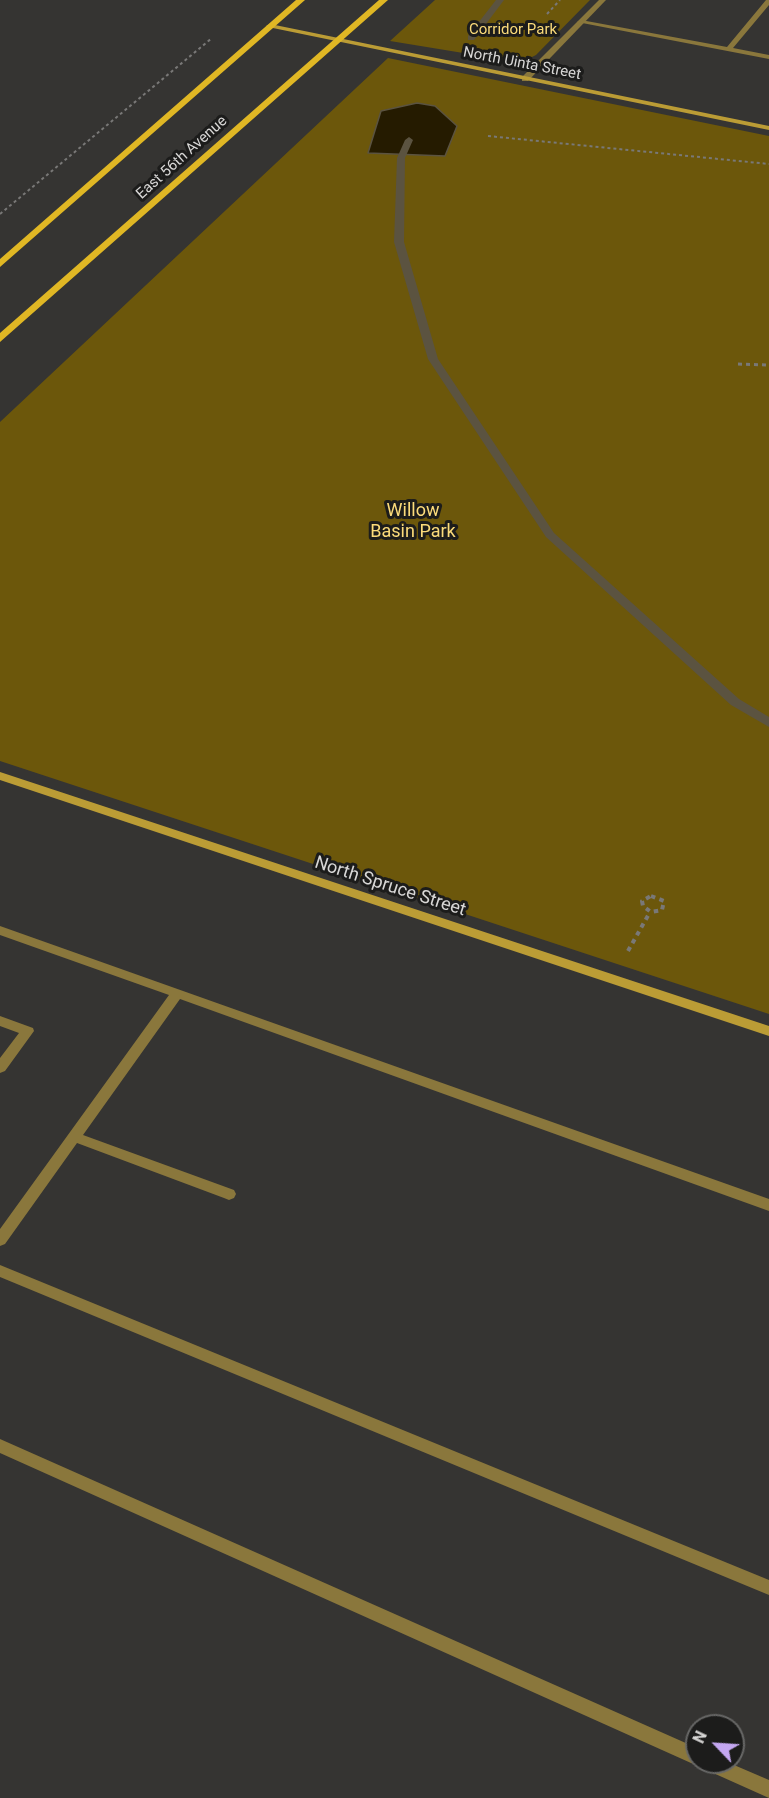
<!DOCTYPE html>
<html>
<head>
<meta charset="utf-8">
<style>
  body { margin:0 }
  #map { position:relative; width:769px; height:1798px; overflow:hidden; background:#353432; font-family:Roboto,sans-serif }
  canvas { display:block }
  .north { position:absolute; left:685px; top:1714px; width:60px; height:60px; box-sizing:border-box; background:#1c1c1b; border:2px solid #676766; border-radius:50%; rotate:295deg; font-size:16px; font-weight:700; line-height:24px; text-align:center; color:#d8d7d6 }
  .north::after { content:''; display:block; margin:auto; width:21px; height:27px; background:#c4a7f1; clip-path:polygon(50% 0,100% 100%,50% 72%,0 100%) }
</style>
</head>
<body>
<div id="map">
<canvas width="769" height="1798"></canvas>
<div class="north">N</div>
</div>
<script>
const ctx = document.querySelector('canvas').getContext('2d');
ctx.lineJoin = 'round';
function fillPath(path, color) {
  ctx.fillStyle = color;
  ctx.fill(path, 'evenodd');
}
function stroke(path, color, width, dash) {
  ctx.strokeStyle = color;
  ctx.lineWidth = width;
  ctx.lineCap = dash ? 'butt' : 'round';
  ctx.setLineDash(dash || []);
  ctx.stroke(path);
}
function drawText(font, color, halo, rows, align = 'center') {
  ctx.font = font + ' Roboto,sans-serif';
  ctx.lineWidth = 6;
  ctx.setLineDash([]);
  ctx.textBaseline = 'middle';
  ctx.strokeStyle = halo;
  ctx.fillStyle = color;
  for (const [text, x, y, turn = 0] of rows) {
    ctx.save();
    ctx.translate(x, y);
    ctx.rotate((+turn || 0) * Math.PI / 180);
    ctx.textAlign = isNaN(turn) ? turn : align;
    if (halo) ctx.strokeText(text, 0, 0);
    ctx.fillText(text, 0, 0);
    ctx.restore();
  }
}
const green = new Path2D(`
  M435 0H590L536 55 526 60 512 61 390 41Z
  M388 58 769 136V1014L0 761V422Z`);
const water = new Path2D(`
  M417 103 435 106 457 126 445 156 368 153 381 111Z`);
const stream = new Path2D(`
  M496 0H504L474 40H468V36Z
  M409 137 413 140 405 158 404 242 438 359 554 533 739 699 769 717V727L731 705 546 537 428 359 394 242 397 158 405 140Z`);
const pathFar2 = new Path2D(`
  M547 14 560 0
  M488 136 769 164
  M0 214 212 38`);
const pathFar1 = new Path2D(`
  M738 364 769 365`);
const path = new Path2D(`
  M651 896 664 901 662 910 651 912 643 906 642 901Z
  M628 951 650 912`);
const lane = new Path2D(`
  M766 0H769V5L733 48 769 55V59L577 22 581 20 727 47Z
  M0 926 769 1199V1211L180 999 83 1135 234 1190 236 1194 234 1198 229 1200 224 1198 77 1143 5 1244 0 1246V1229L169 995 0 935Z
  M0 1016 33 1028 34 1031 5 1071 0 1073V1058L19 1033 0 1026Z
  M0 1265 769 1580V1595L0 1277Z
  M0 1439 697 1748V1762H727L769 1780V1798L702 1768 700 1764 697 1765 691 1763 0 1453Z`);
const street = new Path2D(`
  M599 0H606L528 81H522V77Z`);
const secondary = new Path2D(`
  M270 24 769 126V130L268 27 266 26Z
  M0 772 769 1026V1036L0 780Z`);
const primary = new Path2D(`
  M296 0H305L0 267V259Z
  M379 0H388L0 342V333Z`);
const farParknames = [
  ["Corridor Park",513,30]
];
const farStreetnames = [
  ["North Uinta Street",522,64,11],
  ["East 56th Avenue",182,158,-42]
];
const parkNames = [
  ["Willow",413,511],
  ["Basin Park",413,532]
];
const streetNames = [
  ["North Spruce Street",390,887,18]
];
fillPath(green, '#6c570b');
fillPath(water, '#251b00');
stroke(water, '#5b5340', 1.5);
fillPath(stream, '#5b5340');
stroke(pathFar2, '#797877', 2, [3, 3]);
stroke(pathFar1, '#797877', 3, [4, 4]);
stroke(path, '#797877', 4, [4.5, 4.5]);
fillPath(lane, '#8a773c');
fillPath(street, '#8a773c');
fillPath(secondary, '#bb9c35');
fillPath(primary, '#e0b724');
drawText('15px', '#fbdb7a', '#1c1c1b', farParknames);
drawText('15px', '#d8d7d6', '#1c1c1b', farStreetnames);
drawText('18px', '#fbdb7a', '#1c1c1b', parkNames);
drawText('18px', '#d8d7d6', '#1c1c1b', streetNames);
</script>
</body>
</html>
